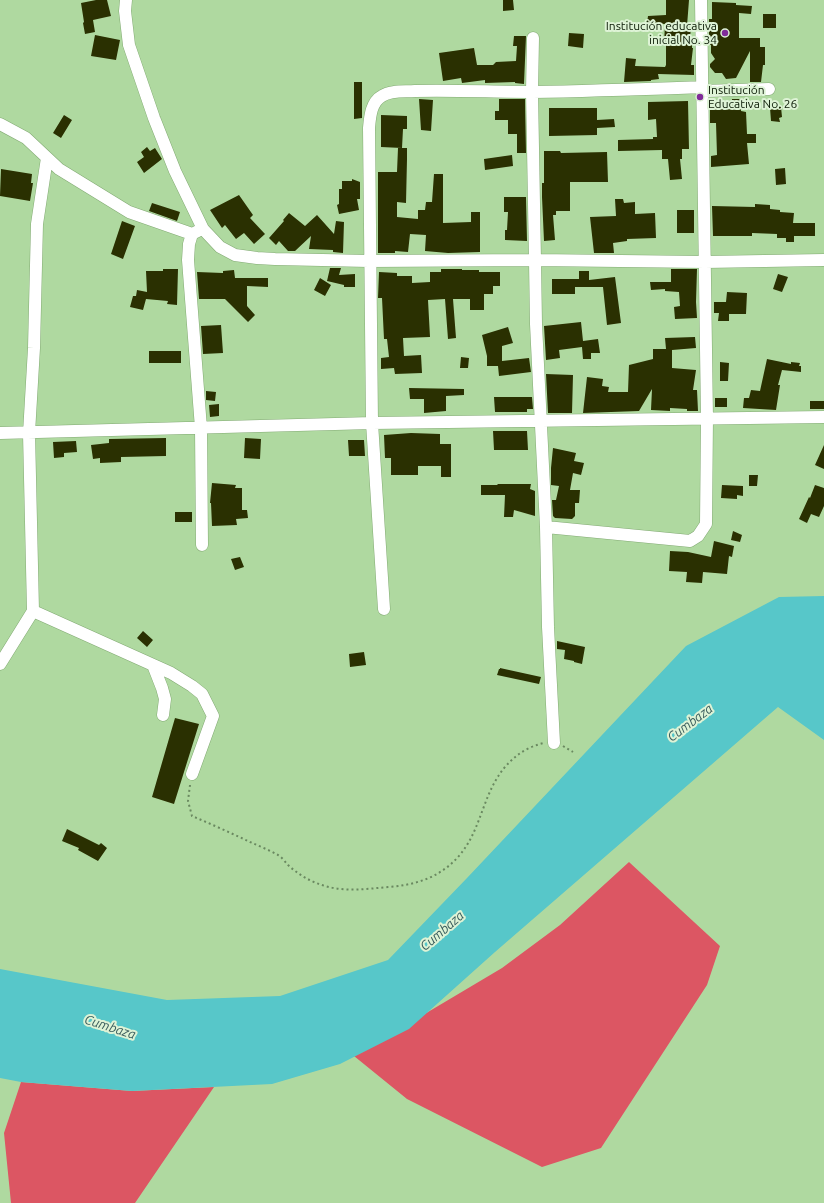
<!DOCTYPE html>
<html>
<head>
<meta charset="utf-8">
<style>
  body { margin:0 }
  canvas { display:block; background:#afd9a0 }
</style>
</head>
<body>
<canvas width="824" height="1203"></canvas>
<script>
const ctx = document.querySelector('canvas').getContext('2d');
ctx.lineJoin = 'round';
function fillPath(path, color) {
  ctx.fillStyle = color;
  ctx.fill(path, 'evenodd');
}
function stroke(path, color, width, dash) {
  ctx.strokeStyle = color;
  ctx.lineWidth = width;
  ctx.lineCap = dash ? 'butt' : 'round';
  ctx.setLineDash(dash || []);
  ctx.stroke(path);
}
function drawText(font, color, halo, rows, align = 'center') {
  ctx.font = font + ' Ubuntu,sans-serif';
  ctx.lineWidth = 4;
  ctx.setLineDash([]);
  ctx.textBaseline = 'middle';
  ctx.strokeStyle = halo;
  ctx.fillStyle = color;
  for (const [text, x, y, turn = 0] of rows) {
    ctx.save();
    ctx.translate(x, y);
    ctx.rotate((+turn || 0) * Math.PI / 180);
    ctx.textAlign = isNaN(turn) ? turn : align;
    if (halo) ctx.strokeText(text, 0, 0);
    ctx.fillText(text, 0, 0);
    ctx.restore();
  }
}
const forest = new Path2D(`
  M629 862 720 946 707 985 601 1148 542 1167 407 1099 354 1056 502 968 560 925Z
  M21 1082 132 1091 214 1087 135 1203H11L4 1133Z`);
const water = new Path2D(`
  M824 596V740L778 707 495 952 409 1029 340 1064 272 1084 132 1091 21 1082 0 1078V969L167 1000 280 996 388 960 467 878 686 646 779 597Z`);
const building = new Path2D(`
  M96 0H107L111 16 93 20 95 32 85 34 83 23 84 22 81 3Z
  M503 0H513L514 10 503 11Z
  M666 0H689L687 26 691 27 690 38H692V48H693L691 65H694V75L658 74 659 79 651 80V81L624 82 626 58 636 59 635 66 665 67 666 65V44H664L665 24 647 23 648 16 666 15Z
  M712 2 736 3V5L752 6 751 14 739 13V38H760V47H765V65H763L761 82H750V51L736 78 726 79 722 73H715L710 67V64L715 59 711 53V45H709V19H712Z
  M763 14H776V28H763Z
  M569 33 584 34 583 48 568 46Z
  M95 35 120 40 116 60 91 56Z
  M514 36H526L524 84 515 83V82L485 83V80L462 83 461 78 443 81 439 53 474 48 477 65H493L496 62 516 61 517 46H513Z
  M354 82H362V118L354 119Z
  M419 99 433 100 431 131 421 130Z
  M499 99H525L526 153H517V134H508V120H495V111H499Z
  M732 99H741V111L746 112 747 134H756V143H747L749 164 711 167V156L717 155 716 123H710V103H732Z
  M688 101 689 149H682V159H680L682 179 670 180 668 159H662V150L618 151V140L653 139V137H657L656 119 648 120V102Z
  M781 107 782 117 779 118 780 122 771 121 770 108Z
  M549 108H597V120L614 119 615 127 597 128V135L549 136Z
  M64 115 72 120 61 138 53 133Z
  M381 115 407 116V129H403L402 148 381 147Z
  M147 147 150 151 155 148 162 159 144 173 137 162 144 157 141 152Z
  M398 148H407V159L406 203 397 202V217L418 219V210H425L426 202H432L434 174H443V223L471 222V212H480V252L448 253 425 251 426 235 410 234 408 252 395 251V253H378V172H397Z
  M544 151H560L561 153 607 152 608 182H570V211H556V215H553L555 240 544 241 542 197V183H544Z
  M512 155 513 166 485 170 484 159Z
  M785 168 786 184 776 185 775 169Z
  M1 169 32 174 31 183H33L30 201 0 196Z
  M352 179 360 182V199H357L359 210 339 214 337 205 339 204V189H342V181H352Z
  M239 195 253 215 250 218 265 234 254 244 244 233 236 239 225 225 222 228 210 210Z
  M504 197H526L527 241 505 240V230H507L508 212H504Z
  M615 199H623L624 203 635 202V214L655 213 656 238 627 239V241L613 243 614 253H594L590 217 616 216Z
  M152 203 180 212 177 221 149 211Z
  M755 204 770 205V209L780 210V212L794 213 793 223H815V236H794V242H786V238H777V234L752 233V236H713L712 206 755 207Z
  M677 210H694V233H677Z
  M289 213 305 226 317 215 334 234 336 221 344 222 343 253 333 252V250L309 249 311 236 295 251H288L279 241 276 245 269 238 284 221 283 220Z
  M122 221 135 226 123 259 111 254Z
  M330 268H341L339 275 355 274V287H344V285L327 281Z
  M163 269H178L177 305 167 304 168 301 146 299 143 310 130 307 133 296H136L137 290 147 292 146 271H163Z
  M441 269H462V270H479V272H500V286H493V294H484V310H470V299H453L456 338 448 339 445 299 428 300 430 337 403 338 404 356 421 355 422 373 395 374 394 368 381 369V358L389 357 387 339H384L382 298H378L379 272 397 273V276H412V283L430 282V272H441Z
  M671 269H697L696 302 697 318 675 319 674 307 680 306 679 292 665 291V289L651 290 650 282H671Z
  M234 270 235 278H268V287L247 286V306L255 315 248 322 225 299H199L197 272 223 273V271Z
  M579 271H589V280L615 277 621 323 607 325 603 287H575V294H552V279H579Z
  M778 274 788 277 782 292 773 289Z
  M320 278 331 285 325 296 314 290Z
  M727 292 747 293 746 314H729V321H718L719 313H714V302H726Z
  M581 322 583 341 598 339 600 353H591V359H583L582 347 559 350 560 358 546 360 544 326Z
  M221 325 223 353 203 354 201 326Z
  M508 327 513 343 502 346V361L529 358 531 372 499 376 498 366H487V356L482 335Z
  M695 337 696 348 672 350V368L696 370 693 390H697L698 411H687V409L670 408V411L651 410 652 389 639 411 583 413 587 377 603 379 602 386 609 387 608 392H628L629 365 653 359V349H666L665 338Z
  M149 351H181V363H149Z
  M461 357 469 358 468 368H460Z
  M767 359 791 364V362L800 363 799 366H801V372L782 370 778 385H780L776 410 743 408 744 398H749L751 390 760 391Z
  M720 362 729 363 728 381H720Z
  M546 374 573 375 572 413H548Z
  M409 388 464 389V395L446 396V411L424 413V399H410Z
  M206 391 216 392 215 401 206 400Z
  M494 397H532L533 409H527V412H495Z
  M715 398H727V407H715Z
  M810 401H824V409H810Z
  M219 404V416L210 417 209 405Z
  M493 431H527L528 450H494Z
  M411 433 440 434V444H451V477H441V466H418V475H391V458H385L384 435Z
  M166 438V456L121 457V462L100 463V458L93 459 91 445 109 443V439Z
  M245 438 261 439 260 459 244 458Z
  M348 440H364L365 456H349Z
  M76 441 77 452 64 453V457L54 458 53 442Z
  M824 445V469L815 465Z
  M553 448 576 453 574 461 584 463 581 475 573 473 570 490H580L579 503H575V516L572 519 555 518 553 516 552 500H556L559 486 551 485V468Z
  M749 475H758L757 486H749Z
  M212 483 236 485 235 488H242V510H247L248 518 236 519 237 525 212 526 211 503H210Z
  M497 484H531L530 489 535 491V516L514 510 513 517H504L505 495H481V485H498Z
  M722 485 743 486V496L737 495V499L721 498Z
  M815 485 824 488V506L819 517 811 514 807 523 799 519 809 497 810 498Z
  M175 512H192V522H175Z
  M733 531 742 535 740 542 731 540Z
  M714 541 734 546 732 557 729 556 727 574 703 572 702 583 686 582 687 572 669 571 670 551 688 552 711 557Z
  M240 557 244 567 235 570 231 559Z
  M143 631 153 640 147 647 137 638Z
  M557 641 585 647 582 664 574 662V661L564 659 565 650 557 649Z
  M364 652 366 665 350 667 349 654Z
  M500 668 541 677 539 684 497 675 499 669H500Z
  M175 718 199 724 174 804 152 797Z
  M67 829 99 845 101 843 107 848 98 861 78 850 79 848 62 841Z`);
const path = new Path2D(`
  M563 746 573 752
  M190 785 188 801 192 816C211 824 231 833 250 842 259 846 269 850 278 855 282 857 285 862 288 865 299 875 311 882 325 886 346 892 366 889 388 887 415 885 439 878 458 857 486 826 481 782 519 754 526 749 535 745 544 743`);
const minor = new Path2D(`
  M126 0 125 11 129 45 154 118 175 171 203 229 220 247 235 255 257 258 275 259 369 261 535 260 536 324 546 527 548 627 554 743
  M533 38 532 92 535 260 705 262 824 260
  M703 91 769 89
  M0 124 26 138 59 169 129 212 192 234 198 231
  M192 234 189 244 188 260 201 428 202 545
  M0 433 372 423 824 417
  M546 527 690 541 698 536 706 524 707 418 701 0
  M384 609 372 423 369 128C370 117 371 102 382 96 391 90 405 92 415 91 454 90 494 92 533 92 590 91 646 89 703 87
  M33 611 171 673 192 686 202 694 213 716 192 774
  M0 664 33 611 29 433 34 348 37 224 47 158
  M153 665 162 688 165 699 163 715`);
const markers = [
  [725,33,4,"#812c9a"],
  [700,97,4,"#812c9a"]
];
const poiNames = [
  ["Institución educativa",717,26],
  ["inicial No. 34",717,40],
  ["Institución",708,90,"left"],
  ["Educativa No. 26",708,104,"left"]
];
const waterNames = [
  ["Cumbaza",690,723,-37],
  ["Cumbaza",442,931,-41],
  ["Cumbaza",110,1027,18]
];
fillPath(forest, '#dc5663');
fillPath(water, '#57c7c9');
fillPath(building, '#2a3001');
stroke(minor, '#82aa73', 13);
stroke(path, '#6a8960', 2, [2, 3]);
stroke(minor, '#fff', 12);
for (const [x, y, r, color] of markers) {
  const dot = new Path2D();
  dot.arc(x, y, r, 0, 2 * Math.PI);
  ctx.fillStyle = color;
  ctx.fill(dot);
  stroke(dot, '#def3d6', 1.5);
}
drawText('12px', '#0b1b06', '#def3d6', poiNames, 'right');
drawText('italic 13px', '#395b5c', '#def3d6', waterNames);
</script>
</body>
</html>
